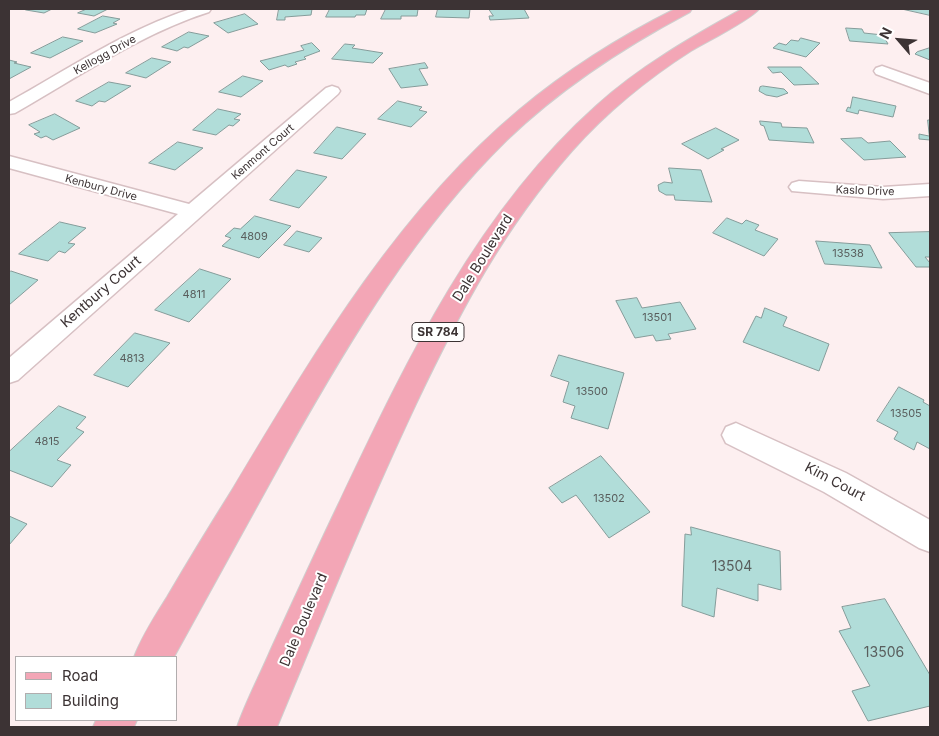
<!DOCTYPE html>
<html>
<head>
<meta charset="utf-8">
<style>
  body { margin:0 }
  #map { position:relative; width:939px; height:736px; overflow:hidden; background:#fdeff0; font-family:Inter,sans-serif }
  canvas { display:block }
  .frame { position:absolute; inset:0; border:10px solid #3c3334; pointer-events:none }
  .legend { position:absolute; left:15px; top:656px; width:162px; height:65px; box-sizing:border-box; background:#fff; border:1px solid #b1adae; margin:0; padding:6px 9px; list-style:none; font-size:15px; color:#3c3334 }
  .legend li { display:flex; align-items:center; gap:10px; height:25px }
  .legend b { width:25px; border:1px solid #b1adae }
  .north { position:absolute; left:874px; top:15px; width:50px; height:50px; -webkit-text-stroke:4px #fff; paint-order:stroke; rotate:297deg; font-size:14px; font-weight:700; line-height:20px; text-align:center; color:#3c3334 }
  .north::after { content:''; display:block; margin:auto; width:18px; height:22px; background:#3c3334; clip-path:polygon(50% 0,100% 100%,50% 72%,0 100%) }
</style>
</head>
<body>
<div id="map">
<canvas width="939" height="736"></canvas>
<div class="frame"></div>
<ul class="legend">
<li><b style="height:6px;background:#f3a6b6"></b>Road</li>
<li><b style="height:14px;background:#b1ddd9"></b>Building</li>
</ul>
<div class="north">N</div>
</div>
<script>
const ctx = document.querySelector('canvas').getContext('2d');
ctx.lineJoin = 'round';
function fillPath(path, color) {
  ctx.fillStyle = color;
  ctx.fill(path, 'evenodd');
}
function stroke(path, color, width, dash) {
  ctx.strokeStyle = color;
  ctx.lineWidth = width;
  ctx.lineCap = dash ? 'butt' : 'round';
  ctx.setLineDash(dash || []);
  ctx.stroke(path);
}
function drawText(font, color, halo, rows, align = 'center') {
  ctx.font = font + ' Inter,sans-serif';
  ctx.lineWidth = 4;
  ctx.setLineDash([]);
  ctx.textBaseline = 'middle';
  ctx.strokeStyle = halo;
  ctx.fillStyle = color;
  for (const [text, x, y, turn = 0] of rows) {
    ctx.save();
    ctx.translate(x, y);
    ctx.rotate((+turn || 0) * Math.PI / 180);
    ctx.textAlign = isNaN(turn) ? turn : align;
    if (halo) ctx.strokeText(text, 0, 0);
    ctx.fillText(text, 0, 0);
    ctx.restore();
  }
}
const building = new Path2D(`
  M28 9H52L44 13 26 10Z
  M87 9H108L94 16 78 13Z
  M279 9H312L311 15 285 17V20H277Z
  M330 9H367L365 15H356L355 17H326Z
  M386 9H418L417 16H401V19H381Z
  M438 9H470L469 18 436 17Z
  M489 9H524L529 18 490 20 489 16H493Z
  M902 9H930V15Z
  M245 14 258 24 228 33 214 23Z
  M103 16 120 19 113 23 117 24 95 33 78 29Z
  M846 28 862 29 864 33 883 35 888 44 850 41Z
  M189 32 209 36 188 48 184 47 177 51 162 47Z
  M63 37 83 41 50 58 31 53Z
  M801 38 820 43 806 57 773 48 779 43 786 45 791 40 798 41Z
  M312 43 320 51 304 57 306 59 295 62 297 64 288 67 285 65 269 70 260 61 304 50 301 46Z
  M345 44 355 45 352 48 383 53 373 63 332 59Z
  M930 48V60L915 54 917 52Z
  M152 58 171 62 146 78 126 73Z
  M9 60 17 62 14 63 31 67 9 79Z
  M425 63 428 68 419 69 428 85 401 88 389 69Z
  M768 67H801L819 84 794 85 781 72 773 73Z
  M243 76 263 81 241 97 219 92Z
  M109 82 131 86 105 102 99 101 92 106 76 101Z
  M763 86 784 89 788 93 777 97 766 95 759 91 760 87Z
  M853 97 896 106 893 117 859 110 858 114 846 111 848 107 850 108Z
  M398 101 422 107 419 110 427 112 411 127 378 119Z
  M218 109 241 114 234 119 240 120 233 126 229 125 216 135 193 130Z
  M55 114 80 128 53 140 46 136 41 138 34 134 40 132 29 125Z
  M928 120H930V140L919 139V134L929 136Z
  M760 121 781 123 782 127 807 128 814 143 769 140 764 126 761 125Z
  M337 127 366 134 342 159 314 153Z
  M716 128 739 140 721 149 724 150 708 159 682 144Z
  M862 138 868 143 890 141 906 157 864 160 841 139Z
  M178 142 203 148 175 170 149 163Z
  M669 168 701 170 712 202 675 200 674 195H666L659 191 658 185 664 182 672 183Z
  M297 170 327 177 299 208 270 200Z
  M255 216 291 226 259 258 222 246 231 238 225 236 234 228 240 229Z
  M727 218 742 224 746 220 759 225 755 230 778 239 764 256 713 233Z
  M60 222 86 228 68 243 75 244 65 253 59 251 48 261 19 254Z
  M297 231 322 238 309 252 284 245Z
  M930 232V257H925L930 263V267H916L889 233Z
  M816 241 870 245 882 268 825 264Z
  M200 269 231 279 189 322 155 310Z
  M11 271 38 280 9 305V273Z
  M637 298 642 308 680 302 696 329 668 334 671 339 656 341 653 335 635 338 616 301Z
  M765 308 787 317 783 326 829 344 819 371 743 342 756 316 761 318Z
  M135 333 170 343 128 387 94 375Z
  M559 355 624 373 608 429 571 418 575 406 563 402 569 382 551 376Z
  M899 387 924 400 923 402 930 406V449L917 442 914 450 894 439 898 432 877 421Z
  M59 406 86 417 76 428 84 432 57 460 71 465 52 487 9 470V452Z
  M601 456 650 512 609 538 576 495 562 503 549 488Z
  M9 516 27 524 9 545Z
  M691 527 780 551 781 590 758 584V601L717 588 714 617 682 606 685 534 691 535Z
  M885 599 930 675V706L868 721 852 691 870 686 839 631 851 628 842 607Z`);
const street = new Path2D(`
  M191 9H211L209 12C140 34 78 77 15 113L9 114V102C65 71 129 28 191 9Z
  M882 66 930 83V94L876 74 874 71 876 68Z
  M332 86 338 88 340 91 338 94 18 380 9 383V358L178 214 9 168V156L189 204 326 88Z
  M799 181 883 187 930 184V196L883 199 792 191 789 187 792 183Z
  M736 423 846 473 930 520V552L919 548 824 492 726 443 722 435 726 427Z`);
const primary = new Path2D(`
  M675 9H692L690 12C624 47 561 88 507 140 416 229 350 340 288 450 250 519 212 588 174 657H134C142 636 155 616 167 597 188 561 210 525 232 490 313 355 397 212 519 110 567 70 619 37 675 9Z
  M742 9H759C750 20 706 42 691 51 647 79 607 112 572 151 503 229 461 310 416 404 366 510 322 619 277 727H237C246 701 260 675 271 649 293 601 315 553 338 505 406 362 476 213 596 106 639 67 691 37 742 9Z
  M96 720H137L134 727H93Z`);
const farStreetnames = [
  ["Kellogg Drive",105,55,-29],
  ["Kenmont Court",263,152,-41],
  ["Kenbury Drive",101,188,15],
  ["Kaslo Drive",865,191,2]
];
const numberNames = [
  ["4809",254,237],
  ["13538",848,254],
  ["4811",194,295],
  ["13501",657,318],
  ["4813",132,359],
  ["13500",592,392],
  ["13505",906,414],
  ["4815",47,442],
  ["13502",609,499]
];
const shields = [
  [438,332,52]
];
const shieldNames = [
  ["SR 784",438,332]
];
const streetNames = [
  ["Dale Boulevard",483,258,-58],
  ["Kentbury Court",101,292,-41],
  ["Kim Court",835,482,28],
  ["Dale Boulevard",304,620,-67]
];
const nearNumbernames = [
  ["13504",732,567],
  ["13506",884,653]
];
fillPath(building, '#b1ddd9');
stroke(building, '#859c9a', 1);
stroke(street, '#d7c0c3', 3);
stroke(primary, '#d0cece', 2);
fillPath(street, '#fff');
fillPath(primary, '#f3a6b6');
drawText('11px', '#3c3334', '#fff', farStreetnames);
drawText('11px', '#595e5d', null, numberNames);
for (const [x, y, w] of shields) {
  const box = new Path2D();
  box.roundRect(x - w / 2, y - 9.5, w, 19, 4);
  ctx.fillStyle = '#fff';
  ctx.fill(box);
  stroke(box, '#3c3334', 1);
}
drawText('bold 12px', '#3c3334', null, shieldNames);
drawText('14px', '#3c3334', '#fff', streetNames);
drawText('14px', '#595e5d', null, nearNumbernames);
</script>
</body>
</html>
